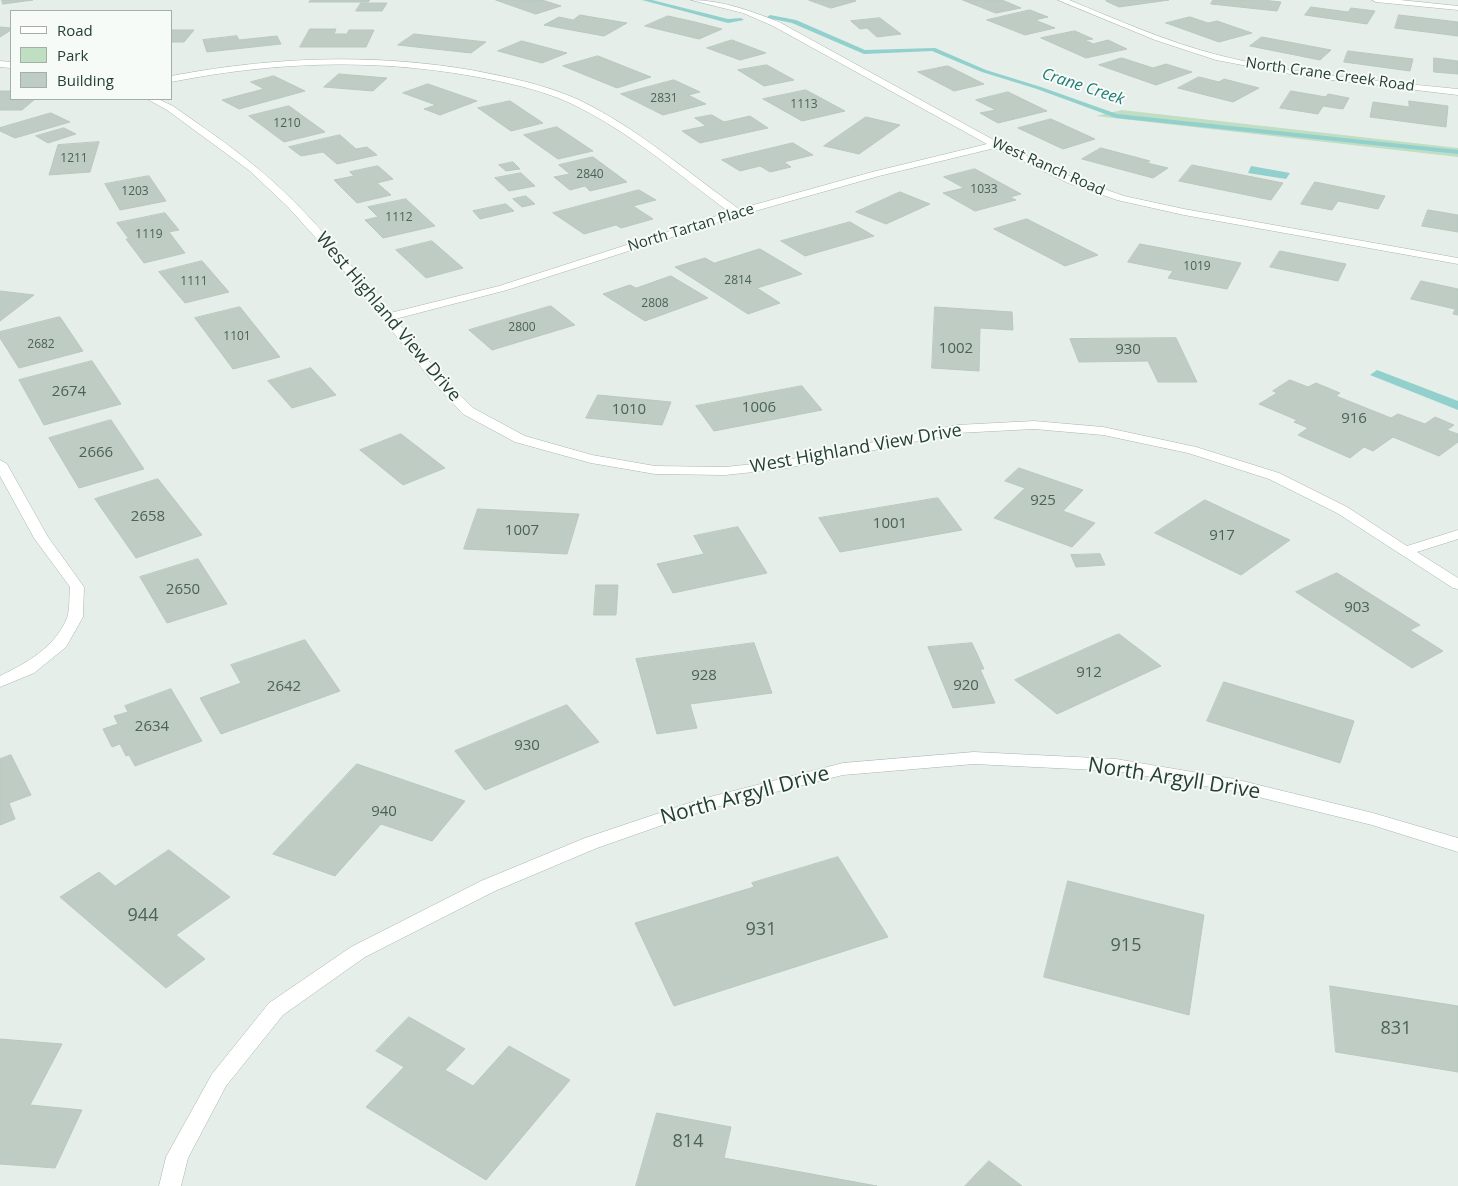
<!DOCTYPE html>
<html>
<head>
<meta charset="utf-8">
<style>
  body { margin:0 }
  #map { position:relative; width:1458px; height:1186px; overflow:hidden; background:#e6eee9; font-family:"Open Sans",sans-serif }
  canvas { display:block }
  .legend { position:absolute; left:10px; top:10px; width:162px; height:90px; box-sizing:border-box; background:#f7fbf8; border:1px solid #a3b0a9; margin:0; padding:6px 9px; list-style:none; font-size:15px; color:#254033 }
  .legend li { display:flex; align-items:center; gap:10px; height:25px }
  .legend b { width:25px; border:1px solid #a3b0a9 }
</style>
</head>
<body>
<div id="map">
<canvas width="1458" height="1186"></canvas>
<ul class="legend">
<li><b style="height:6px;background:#fff"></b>Road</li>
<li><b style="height:14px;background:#c0dec2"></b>Park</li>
<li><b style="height:14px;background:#beccc4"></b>Building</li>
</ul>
</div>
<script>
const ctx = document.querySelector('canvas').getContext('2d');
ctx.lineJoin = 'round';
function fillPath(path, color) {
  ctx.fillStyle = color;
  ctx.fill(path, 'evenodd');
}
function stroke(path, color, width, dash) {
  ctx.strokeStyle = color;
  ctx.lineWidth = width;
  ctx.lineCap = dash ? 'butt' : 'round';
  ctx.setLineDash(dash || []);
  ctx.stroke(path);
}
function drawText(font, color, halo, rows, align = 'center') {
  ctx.font = font + ' "Open Sans",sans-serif';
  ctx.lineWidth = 4;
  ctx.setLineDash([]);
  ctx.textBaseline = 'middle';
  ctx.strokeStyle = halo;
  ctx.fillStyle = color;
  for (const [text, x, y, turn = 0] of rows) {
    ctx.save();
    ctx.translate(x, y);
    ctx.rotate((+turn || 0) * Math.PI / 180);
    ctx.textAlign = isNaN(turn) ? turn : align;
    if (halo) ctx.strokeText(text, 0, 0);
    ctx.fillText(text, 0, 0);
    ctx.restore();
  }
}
const green = new Path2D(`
  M1122 110 1458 148V157L1096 116Z`);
const water = new Path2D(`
  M1251 166 1290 173 1286 179 1248 173Z
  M1377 370 1458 401V410L1370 375Z`);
const stream = new Path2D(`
  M642 0H652L728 19 741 18 744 20 728 23Z
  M770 15 796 20 865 50 935 48 986 70 1041 87 1117 114 1458 150V154L1116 118 1037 89 982 72 932 51 864 54 792 23 768 18 767 17Z`);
const building = new Path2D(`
  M2 0H33L3 4Z
  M311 0H370L368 2H309Z
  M496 0H542L561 6 536 14Z
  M809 0H852L856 1 831 8Z
  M963 0H1002L1021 8 996 13Z
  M1111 0H1169L1119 7 1106 1Z
  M1213 0H1262L1281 2 1277 11 1211 4Z
  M361 3H387L382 11H356Z
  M1311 7 1348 12 1351 8 1375 11 1367 24 1305 15Z
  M1030 10 1048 17 1035 20 1055 28 1025 35 987 20Z
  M580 15 627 23 604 36 544 25 559 17 573 20Z
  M1399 15 1458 22V36L1395 28Z
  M668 16 695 22 722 29 699 39 645 26Z
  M1190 17 1208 23 1217 21 1252 33 1219 42 1166 23Z
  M880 18 901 34 877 37 867 28 860 29 851 21Z
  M0 27 11 28V30L0 37Z
  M310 29H336L334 34H347L349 30H374L366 47H300Z
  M171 30H194L184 42H171Z
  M1075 31 1093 39 1085 40 1093 44 1108 40 1127 49 1086 58 1041 38Z
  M414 34 486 42 471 53 398 45Z
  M237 36 239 40 277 36 281 44 207 52 203 40Z
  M1262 37 1331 50 1320 60 1250 46Z
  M732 40 766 53 740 60 707 48Z
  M522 41 567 53 542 63 498 51Z
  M1348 51 1413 59 1410 71 1344 62Z
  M598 56 651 77 617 88 563 66Z
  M1122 58 1153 68 1166 64 1192 72 1156 85 1099 65Z
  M1434 58 1458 61V74L1434 72Z
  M767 65 794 80 764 86 738 70Z
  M948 66 984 84 954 91 918 72Z
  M339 74 387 78 373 91 324 87Z
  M274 76 305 91 239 109 222 100 264 89 251 82Z
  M1199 77 1219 82 1224 79 1259 88 1233 102 1178 88Z
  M674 80 700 92 688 95 706 104 663 115 621 94Z
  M428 84 477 101 440 115 424 109 436 105 403 93Z
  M806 90 845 111 802 121 763 99Z
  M0 91H11V99H35L22 110H0Z
  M1291 91 1326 97 1328 94 1349 98 1343 109 1323 106 1318 114 1280 108Z
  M1008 92 1047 111 998 123 980 113 996 110 976 100Z
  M510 101 543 123 511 131 478 108Z
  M1409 101 1448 106 1446 127 1370 117 1373 102 1409 107Z
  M289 106 325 132 284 142 249 116Z
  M51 113 70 122 15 138 0 131V128Z
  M712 115 724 122 750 116 768 128 700 143 682 131 706 126 695 118Z
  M866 117 900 125 859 154 824 146Z
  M1051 119 1095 139 1063 149 1018 128Z
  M557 127 593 151 558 159 524 135Z
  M64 128 76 134 48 143 36 136Z
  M340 135 356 149 367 147 377 155 337 164 323 152 301 156 289 147Z
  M99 142 90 172 49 175 58 145Z
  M793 143 813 155 784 162 791 167 770 172 760 166 740 171 722 160Z
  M1101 148 1150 161 1147 163 1168 168 1153 178 1082 159Z
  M593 157 627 182 590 191 585 186 570 190 554 177 570 174 559 165Z
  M513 162 520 169 506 171 499 165Z
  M1192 165 1283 183 1271 200 1179 181Z
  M378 166 393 179 377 183 391 195 357 203 334 180 354 176 350 172Z
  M975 169 1021 194 1010 197 1016 200 975 211 943 193 964 188 944 177Z
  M521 173 535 186 509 191 495 178Z
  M149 176 166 201 120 210 105 184Z
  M1315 182 1385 196 1378 209 1338 201 1332 210 1301 204Z
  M639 190 656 200 633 206 653 219 621 228 616 225 584 234 553 213Z
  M900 192 930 204 886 224 856 212Z
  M526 196 535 204 522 207 513 199Z
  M406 199 435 226 383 238 365 220 378 217 368 207Z
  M506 204 514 211 480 219 473 211Z
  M1428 210 1458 215V232L1422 226Z
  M165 213 179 230 169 232 185 253 144 263 126 239H129L117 223Z
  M1027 219 1098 255 1065 266 994 229Z
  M850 222 874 236 805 256 781 241Z
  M432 241 463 268 426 278 396 250Z
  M1140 244 1241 263 1227 289 1168 278 1173 271 1128 262Z
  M760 249 802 274 757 288 780 303 748 314 675 267 705 258 714 263Z
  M1280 251 1346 264 1338 281 1270 267Z
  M202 261 229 292 185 303 159 272Z
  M671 276 708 298 645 321 603 294 630 285 636 288Z
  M1421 281 1458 289V315L1453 314 1455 309 1411 299Z
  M0 291 34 295 0 321Z
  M551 306 575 325 492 350 469 330Z
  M240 307 280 357 233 369 195 318Z
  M935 307 1012 312 1013 330 980 328 979 371 932 368Z
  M60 317 83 351 19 368 0 338V332Z
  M1176 338 1197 382H1158L1148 361 1079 362 1070 339Z
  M92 361 121 404 44 425 19 380Z
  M311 368 336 395 292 408 268 381Z
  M1290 380 1308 387 1316 383 1340 393 1336 396 1391 418 1398 414 1425 424 1435 417 1454 425 1447 430 1458 434V442L1439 456 1393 437 1373 451 1364 447 1350 458 1298 435 1308 428 1294 422 1297 420 1259 404 1277 393 1273 391Z
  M802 386 822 410 714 431 696 406Z
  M598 395 671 402 662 425 586 418Z
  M111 420 144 469 79 488 49 438Z
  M401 434 445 468 403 485 360 450Z
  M1019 468 1083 490 1063 511 1095 523 1072 547 994 518 1025 488 1005 481Z
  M158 479 202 535 136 558 95 499Z
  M938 498 962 530 840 552 819 518Z
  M1205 500 1290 540 1241 575 1155 533Z
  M478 509 579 514 567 554 464 549Z
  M738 527 767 573 673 593 657 564 704 554 694 536Z
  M1100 554 1105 565 1076 567 1071 555Z
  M198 559 227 604 167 623 140 577Z
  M1337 573 1420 625 1410 630 1443 651 1412 668 1296 592Z
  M596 585H618L616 615H594Z
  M1119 634 1161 666 1057 714 1015 680Z
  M305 640 340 691 221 734 200 698 241 683 231 665Z
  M754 643 772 693 690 704 697 728 657 734 636 659Z
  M972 643 984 669H980L995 703 953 708 928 647Z
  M1224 682 1354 721 1340 763 1207 721Z
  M171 689 202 741 135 766 129 755 126 756 120 744 112 747 103 729 118 724 114 716 128 712 125 706Z
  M567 705 599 742 485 790 455 751Z
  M11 755 31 795 9 803 15 819 0 825V759Z
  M357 764 465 801 432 841 381 824 335 876 273 854Z
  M169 850 230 897 176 935 205 959 166 988 60 897 99 872 115 886Z
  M838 857 888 937 674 1006 635 923 754 887 752 883Z
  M1068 881 1204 915 1189 1015 1044 977Z
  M1330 986 1458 1006V1072L1336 1052Z
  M409 1017 465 1049 445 1070 473 1086 509 1046 570 1080 486 1180 366 1107 404 1067 376 1051Z
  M0 1039 62 1044 30 1105 82 1110 55 1168 0 1164Z
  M657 1113 731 1127 724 1158 877 1186H636Z
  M989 1161 1022 1186H965Z`);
const street = new Path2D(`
  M691 0C722 0 751 11 779 22L999 143 1076 179 1124 196 1184 209 1458 258V264L1184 215 1117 200 1068 183 995 148 879 176 741 215 507 290 395 319 441 376 473 408 525 436 592 455 655 466 725 467 782 461 957 425 1034 421 1103 427 1196 447 1279 473 1347 507 1407 546 1458 530V539L1417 552 1458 578V589L1453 588 1337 513 1269 479 1188 453 1103 435 1034 429 957 433 782 469 725 475 655 474 591 463 515 442 463 414 433 382 332 256 288 207 250 171 167 110 147 99H158L173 106C201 126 230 145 256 167 308 209 348 262 390 313L499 286 729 212C678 174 629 131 570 103 539 89 505 82 472 76 371 58 272 62 171 82V76C271 57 371 53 471 70 507 77 543 84 577 99 636 127 686 171 739 209L872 172 987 144 773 26 743 13Z
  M1058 0H1069C1118 20 1167 42 1218 55 1296 75 1378 81 1458 89V95L1306 77 1216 60 1155 40Z
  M1372 0H1400L1458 6V10L1376 2Z
  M0 61 11 62V68L0 67Z
  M0 460 7 464 48 537 84 587 83 617 66 647 34 673 0 687V676C27 663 55 647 67 618 70 610 69 597 70 587L34 538 0 476Z
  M974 752 1116 759 1234 779 1373 813 1458 838V852L1372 825 1234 791 1116 771 974 764 843 775 708 809 597 848 495 891 365 957 283 1015 226 1086 188 1158 181 1186H159L166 1157 212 1074 269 1003 351 947 481 881 585 838 698 800 843 763Z`);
const farNumbernames = [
  ["2831",664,99],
  ["1113",804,105],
  ["1210",287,124],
  ["1211",74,159],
  ["2840",590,175],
  ["1033",984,190],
  ["1203",135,192],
  ["1112",399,218],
  ["1119",149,235],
  ["1019",1197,267],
  ["2814",738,281],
  ["1111",194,282],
  ["2808",655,304],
  ["2800",522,328],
  ["1101",237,337],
  ["2682",41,345]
];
const farStreetnames = [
  ["North Crane Creek Road",1330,75,8],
  ["West Ranch Road",1048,167,24],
  ["North Tartan Place",691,228,-17]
];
const numberNames = [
  ["1002",956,349],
  ["930",1128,350],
  ["2674",69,392],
  ["1006",759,408],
  ["1010",629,410],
  ["916",1354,419],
  ["2666",96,453],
  ["925",1043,501],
  ["2658",148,517],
  ["1001",890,524],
  ["1007",522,531],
  ["917",1222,536],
  ["2650",183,590],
  ["903",1357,608],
  ["912",1089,673],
  ["928",704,676],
  ["920",966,686],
  ["2642",284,687],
  ["2634",152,727],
  ["930",527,746],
  ["940",384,812]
];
const farWaternames = [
  ["Crane Creek",1083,87,18]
];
const streetNames = [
  ["West Highland View Drive",388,317,50],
  ["West Highland View Drive",856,449,-10]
];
const nearNumbernames = [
  ["944",143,916],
  ["931",761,930],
  ["915",1126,946],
  ["831",1396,1029],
  ["814",688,1142]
];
const nearStreetnames = [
  ["North Argyll Drive",1174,779,9],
  ["North Argyll Drive",745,796,-15]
];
fillPath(green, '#c0dec2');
fillPath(water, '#91d0cd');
fillPath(stream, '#91d0cd');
fillPath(building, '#beccc4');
stroke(building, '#b9c8be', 1);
stroke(street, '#a8b6af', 1);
fillPath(street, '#fff');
drawText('12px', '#4b6357', null, farNumbernames);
drawText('15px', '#254033', '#f7fbf8', farStreetnames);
drawText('15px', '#4b6357', null, numberNames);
drawText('italic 16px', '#217b77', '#f7fbf8', farWaternames);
drawText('18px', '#254033', '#f7fbf8', streetNames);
drawText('18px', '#4b6357', null, nearNumbernames);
drawText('21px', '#254033', '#f7fbf8', nearStreetnames);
</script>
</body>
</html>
